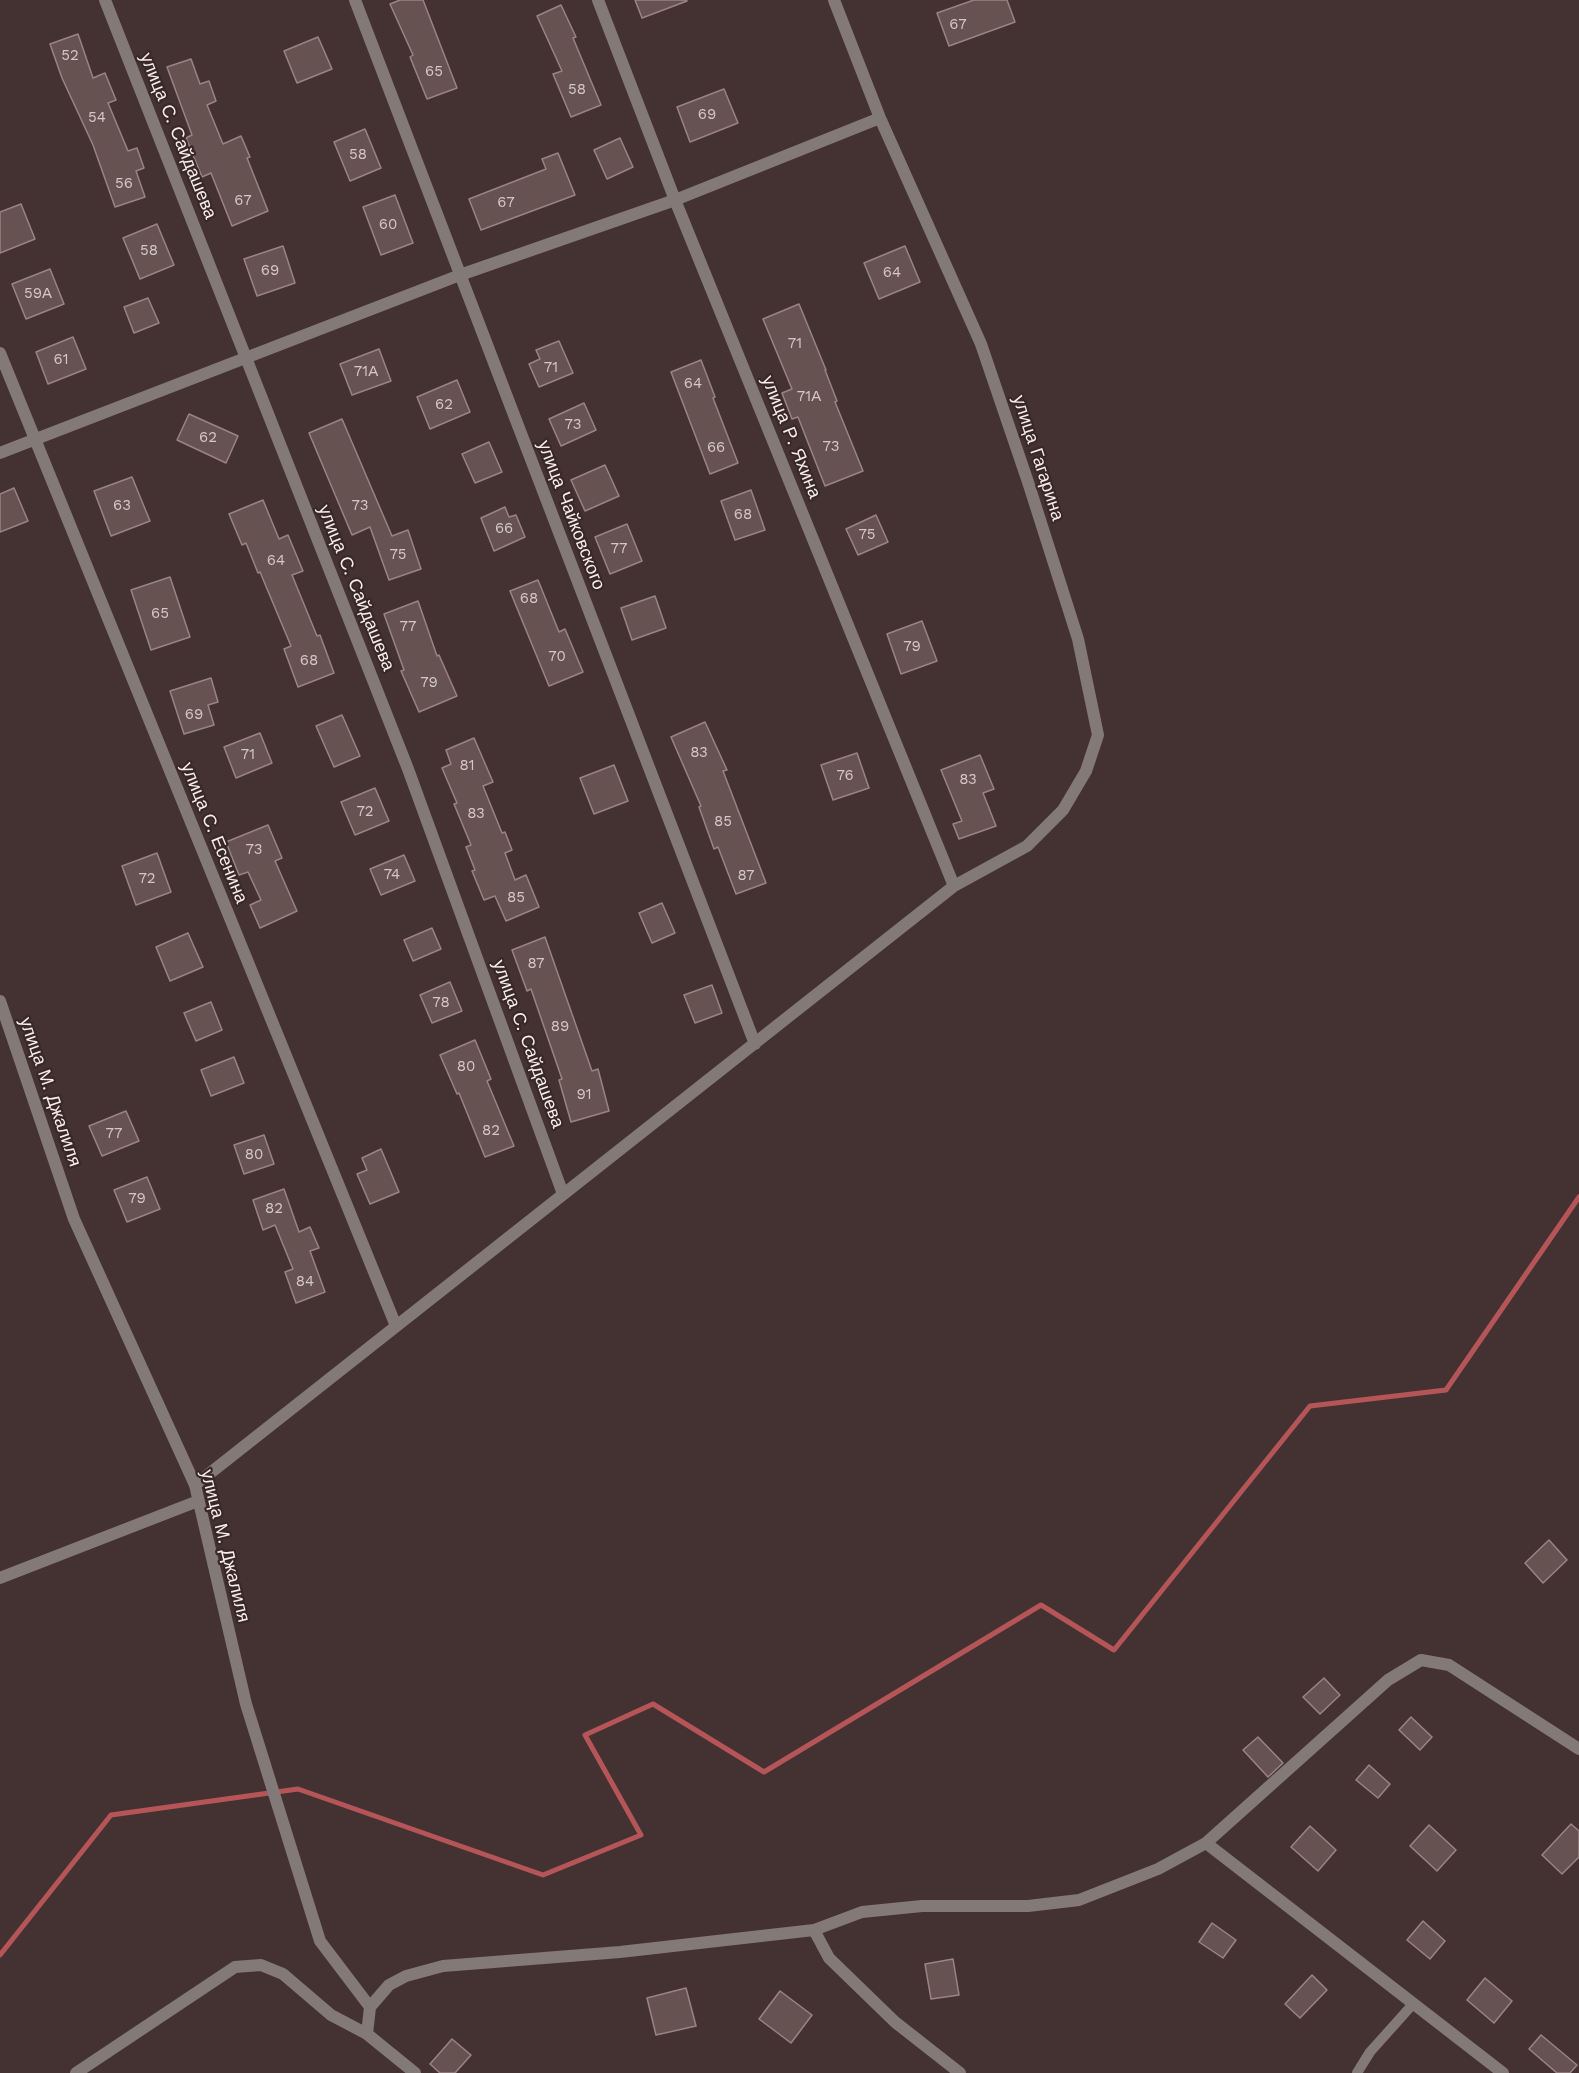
<!DOCTYPE html>
<html>
<head>
<meta charset="utf-8">
<style>
  body { margin:0 }
  canvas { display:block; background:#443232 }
</style>
</head>
<body>
<canvas width="1579" height="2073"></canvas>
<script>
const ctx = document.querySelector('canvas').getContext('2d');
ctx.lineJoin = 'round';
function stroke(path, color, width, dash) {
  ctx.strokeStyle = color;
  ctx.lineWidth = width;
  ctx.lineCap = dash ? 'butt' : 'round';
  ctx.setLineDash(dash || []);
  ctx.stroke(path);
}
function fillPath(path, color) {
  ctx.fillStyle = color;
  ctx.fill(path, 'evenodd');
}
function drawText(font, color, halo, rows, align = 'center') {
  ctx.font = font + ' "Work Sans",sans-serif';
  ctx.lineWidth = 4.5;
  ctx.setLineDash([]);
  ctx.textBaseline = 'middle';
  ctx.strokeStyle = halo;
  ctx.fillStyle = color;
  for (const [text, x, y, turn = 0] of rows) {
    ctx.save();
    ctx.translate(x, y);
    ctx.rotate((+turn || 0) * Math.PI / 180);
    ctx.textAlign = isNaN(turn) ? turn : align;
    if (halo) ctx.strokeText(text, 0, 0);
    ctx.fillText(text, 0, 0);
    ctx.restore();
  }
}
const stream = new Path2D(`
  M0 1955 111 1815 298 1789 543 1875 641 1835 585 1735 653 1704 764 1772 1041 1605 1114 1650 1310 1406 1446 1390 1579 1197`);
const building = new Path2D(`
  M400 0H423L457 88 427 99 410 57 413 55 390 4Z
  M635 0H686L687 1 642 18Z
  M974 0H1007L1015 22 949 46 937 13Z
  M561 5 576 37 573 38 601 105 571 117 553 74 562 71 537 16Z
  M78 34 93 78 105 73 116 100 108 103 128 151 137 148 144 168 136 171 145 197 115 207 93 145 62 78 50 44Z
  M318 37 332 69 297 83 284 51Z
  M191 59 200 84 209 81 216 101 207 105 223 144 241 136 250 157 247 158 268 211 232 226 211 173 202 177 186 138 192 135 167 67Z
  M724 89 738 123 690 142 677 107Z
  M365 129 381 168 350 181 334 142Z
  M620 138 633 167 607 179 594 150Z
  M558 153 575 195 481 230 469 199 546 169 542 159Z
  M395 195 413 243 381 255 363 207Z
  M21 204 35 239 0 253V212Z
  M157 224 174 265 140 279 123 238Z
  M283 246 295 283 257 296 244 259Z
  M905 246 920 282 879 299 864 263Z
  M50 269 64 304 26 319 12 284Z
  M148 298 159 323 134 333 124 307Z
  M799 304 826 370H825L837 401 835 402 863 471 825 486 798 417 792 419 782 393 792 389 763 319Z
  M73 337 86 369 48 384 36 352Z
  M559 341 573 373 539 387 529 364 540 359 536 350Z
  M379 349 391 381 352 395 340 364Z
  M701 360 715 397 713 398 738 463 710 474 671 372Z
  M457 380 470 412 430 429 417 397Z
  M584 403 596 430 561 446 549 419Z
  M189 414 238 436 226 463 177 440Z
  M342 419 392 536 408 530 421 569 389 580 370 527 352 535 309 433Z
  M489 442 502 472 475 483 462 454Z
  M605 465 619 496 585 511 571 480Z
  M132 477 150 521 111 536 94 491Z
  M14 488 28 521 0 532V494Z
  M751 490 765 530 735 540 721 501Z
  M263 500 279 539 288 535 303 571 292 575 317 636 320 635 334 673 298 687 284 649 291 646 260 572 258 573 246 543 242 545 229 514Z
  M505 507 509 517 516 515 525 537 494 551 481 518Z
  M876 515 888 542 858 555 846 529Z
  M627 524 642 561 610 574 595 537Z
  M170 577 190 637 151 650 131 590Z
  M538 580 559 632 565 629 583 672 549 686 510 591Z
  M655 596 666 628 632 640 621 608Z
  M418 601 437 656 439 655 457 696 419 712 401 671 404 670 384 614Z
  M922 621 937 661 901 674 887 634Z
  M211 678 218 702 208 705 214 725 184 734 170 691Z
  M342 715 360 756 334 767 316 726Z
  M705 722 727 770 723 771 766 883 736 894 718 847 714 849 699 807 701 806 671 737Z
  M260 733 272 763 236 778 224 747Z
  M474 738 493 782 483 786 502 833 505 832 512 850 505 853 515 880 526 875 539 907 506 921 495 896 484 900 472 871 475 870 466 847 471 845 454 804 457 803 442 768 451 764 446 750Z
  M857 753 869 788 833 800 821 765Z
  M980 755 994 789 983 793 996 826 959 839 953 824 962 821 941 770Z
  M614 765 628 801 594 814 580 778Z
  M375 788 389 821 355 835 341 802Z
  M268 825 282 858 275 861 297 911 260 928 250 905 261 900 248 872 239 875 226 842Z
  M157 853 171 892 136 905 122 866Z
  M404 855 415 881 381 895 370 869Z
  M662 903 675 933 652 943 639 913Z
  M432 928 441 949 413 961 404 940Z
  M188 933 203 967 170 981 156 947Z
  M545 937 592 1071 598 1069 609 1111 571 1122 559 1080 562 1079 531 989 527 991 512 950Z
  M450 982 462 1011 432 1023 420 995Z
  M712 985 722 1013 695 1023 684 995Z
  M211 1002 222 1030 196 1041 184 1013Z
  M475 1040 491 1079 487 1081 514 1146 485 1157 459 1093 457 1094 440 1055Z
  M234 1057 244 1083 211 1096 201 1070Z
  M126 1111 139 1141 102 1156 89 1126Z
  M264 1135 274 1164 244 1174 234 1145Z
  M381 1149 399 1192 370 1204 357 1174 367 1170 362 1158Z
  M147 1177 160 1209 127 1222 114 1190Z
  M284 1189 299 1232 310 1227 319 1248 310 1251 325 1292 296 1303 285 1272 293 1269 275 1225 263 1230 253 1200Z
  M1549 1540 1567 1560 1543 1583 1525 1563Z
  M1324 1678 1340 1695 1320 1714 1303 1697Z
  M1411 1717 1432 1737 1420 1750 1399 1730Z
  M1258 1737 1283 1763 1268 1777 1243 1750Z
  M1369 1765 1390 1784 1378 1798 1356 1780Z
  M1571 1824 1579 1831V1857L1562 1874 1542 1855Z
  M1429 1825 1456 1850 1437 1871 1410 1846Z
  M1310 1826 1336 1850 1318 1871 1291 1847Z
  M1423 1921 1445 1941 1430 1959 1407 1940Z
  M1212 1923 1236 1940 1223 1958 1199 1942Z
  M953 1959 959 1995 931 1999 925 1964Z
  M1312 1975 1327 1990 1300 2018 1285 2004Z
  M1485 1978 1512 2001 1494 2023 1467 2000Z
  M686 1988 696 2026 656 2035 647 1998Z
  M780 1991 812 2015 791 2043 759 2019Z
  M1541 2035 1577 2065 1570 2073H1557L1529 2049Z
  M452 2039 471 2055 455 2073H440L430 2064Z`);
const service = new Path2D(`
  M1357 2073 1370 2052 1413 2004`);
const minor = new Path2D(`
  M105 0 408 769 563 1194
  M355 0 755 1044
  M598 0 675 200 954 886
  M0 353 396 1326
  M0 453 460 275 675 200 880 118
  M0 1001 74 1219 195 1485 246 1704 320 1941 370 2007 367 2034
  M195 1485 954 886 1027 846 1063 810 1086 771 1098 735 1078 639 1028 482 981 344 880 118 834 0
  M0 1578 198 1501
  M1206 1843 1503 2073
  M814 1930 862 1912 922 1906H1028L1079 1900 1158 1869 1206 1843 1388 1680 1421 1660 1449 1665 1579 1749
  M370 2007 389 1985 406 1976 443 1966 620 1952 814 1930 829 1958 895 2022 960 2073
  M76 2073 235 1967 261 1965 283 1974 331 2015 367 2034 415 2073`);
const numberNames = [
  ["67",958,25],
  ["52",70,56],
  ["65",434,72],
  ["58",577,90],
  ["69",707,115],
  ["54",97,118],
  ["58",358,155],
  ["56",124,184],
  ["67",243,201],
  ["67",506,203],
  ["60",388,225],
  ["58",149,251],
  ["69",270,271],
  ["64",892,273],
  ["59А",38,294],
  ["71",795,344],
  ["61",61,360],
  ["71",551,368],
  ["71А",366,372],
  ["64",693,384],
  ["71А",809,397],
  ["62",444,405],
  ["73",573,425],
  ["62",208,438],
  ["73",831,447],
  ["66",716,448],
  ["63",122,506],
  ["73",360,506],
  ["68",743,515],
  ["66",504,529],
  ["75",867,535],
  ["77",619,549],
  ["75",398,555],
  ["64",276,561],
  ["68",529,599],
  ["65",160,614],
  ["77",408,627],
  ["79",912,647],
  ["70",557,657],
  ["68",309,661],
  ["79",429,683],
  ["69",194,715],
  ["83",699,753],
  ["71",248,755],
  ["81",467,766],
  ["76",845,776],
  ["83",968,780],
  ["72",365,812],
  ["83",476,814],
  ["85",723,822],
  ["73",254,850],
  ["74",392,875],
  ["87",746,876],
  ["72",147,879],
  ["85",516,898],
  ["87",536,964],
  ["78",441,1003],
  ["89",560,1027],
  ["80",466,1067],
  ["91",584,1095],
  ["82",491,1131],
  ["77",114,1134],
  ["80",254,1155],
  ["79",137,1199],
  ["82",274,1209],
  ["84",305,1282]
];
const streetNames = [
  ["улица С. Сайдашева",178,136,68],
  ["улица Р. Яхина",791,437,68],
  ["улица Гагарина",1038,458,72],
  ["улица Чайковского",571,515,69],
  ["улица С. Сайдашева",356,588,68],
  ["улица С. Есенина",214,833,68],
  ["улица С. Сайдашева",528,1044,70],
  ["улица М. Джалиля",50,1092,71],
  ["улица М. Джалиля",225,1546,76]
];
stroke(stream, '#b55558', 5);
fillPath(building, '#655251');
stroke(building, '#998483', 1.5);
stroke(service, '#827978', 10);
stroke(minor, '#827978', 12);
drawText('15px', '#d4c7c6', null, numberNames);
drawText('18px', '#f9eeed', '#392828', streetNames);
</script>
</body>
</html>
